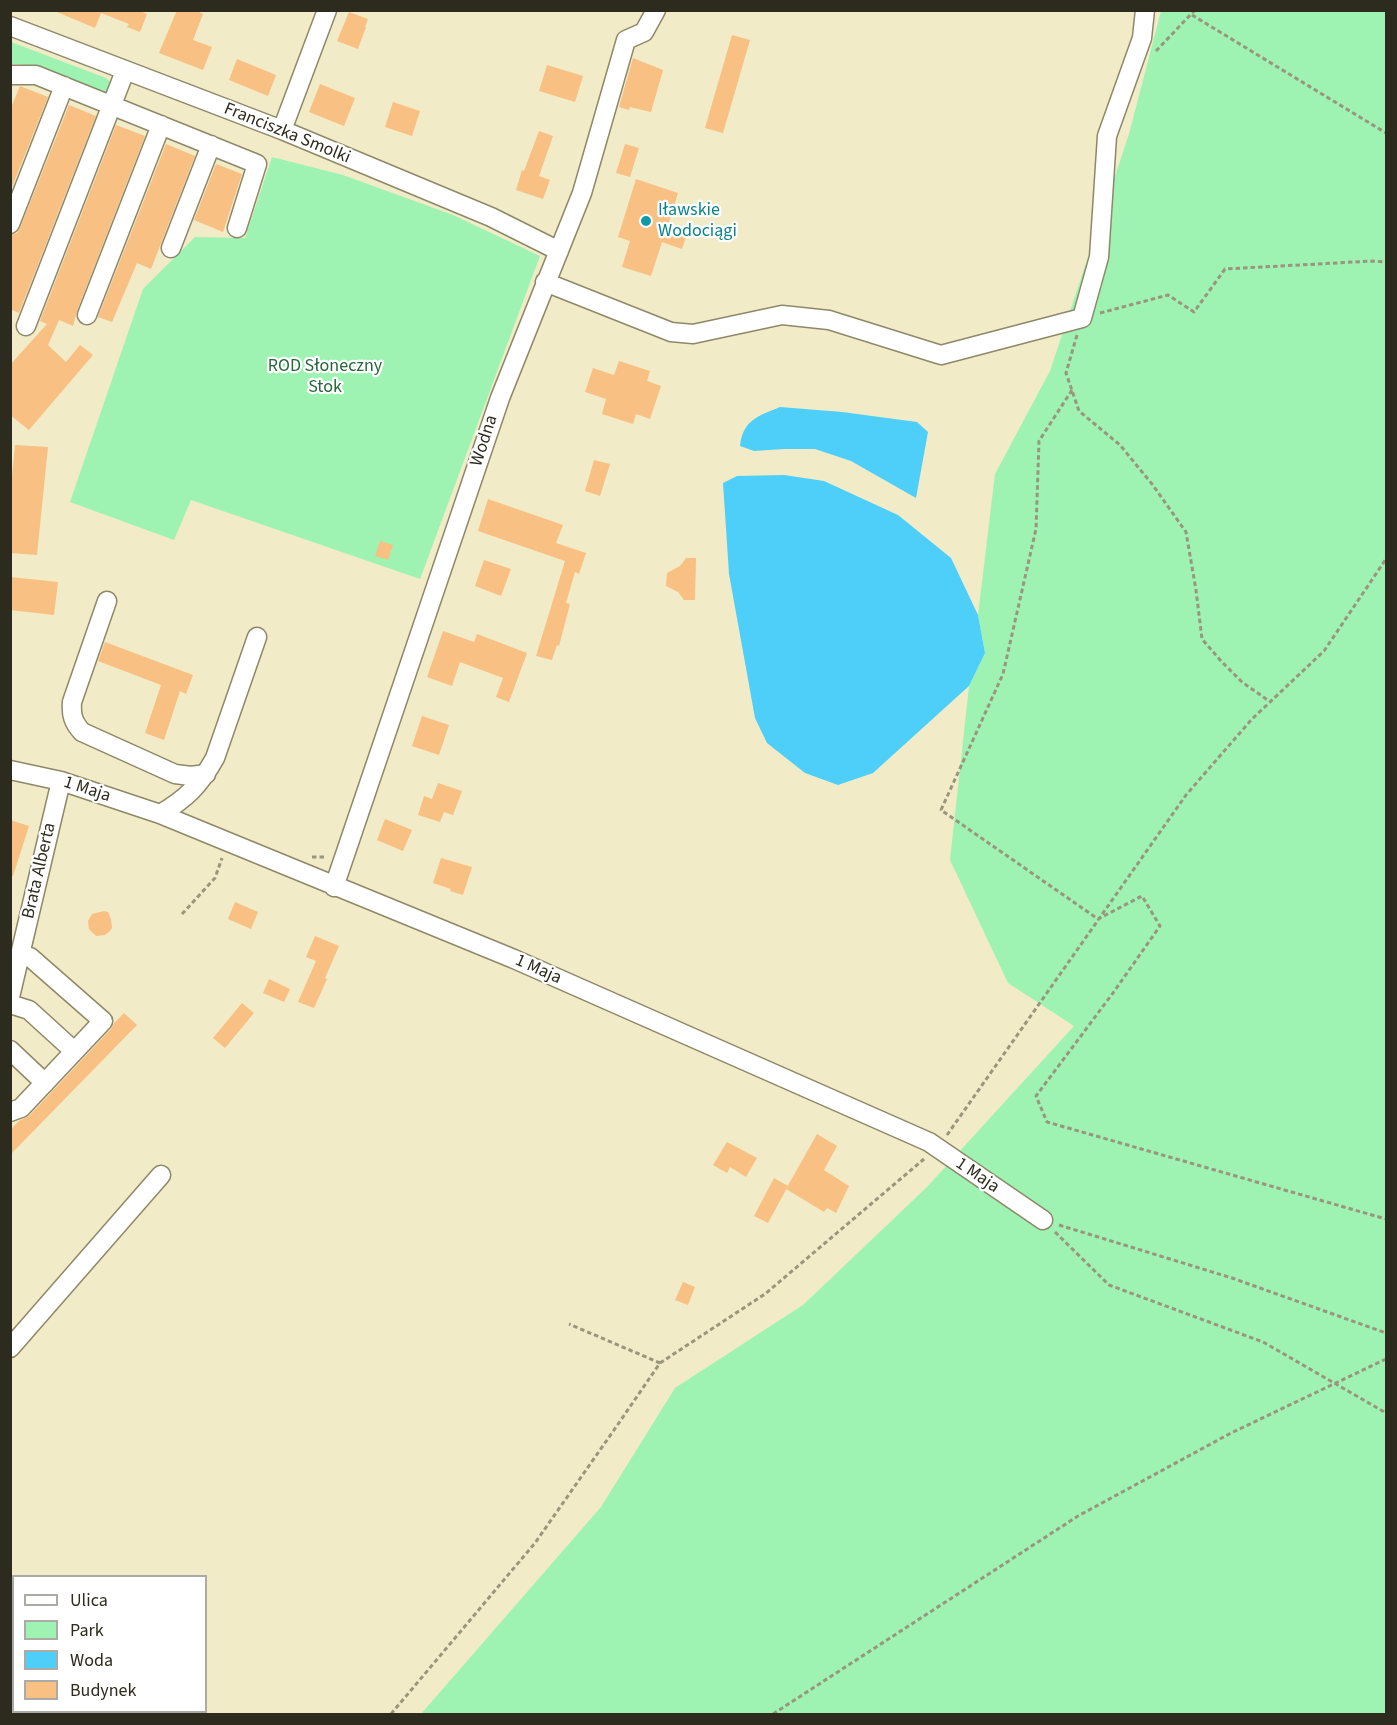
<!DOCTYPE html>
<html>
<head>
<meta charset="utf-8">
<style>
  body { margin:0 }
  #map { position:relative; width:1397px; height:1725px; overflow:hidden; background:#f1ebc7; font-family:"Source Sans 3",sans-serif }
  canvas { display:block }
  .frame { position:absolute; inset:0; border:12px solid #2d2b1d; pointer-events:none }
  .legend { position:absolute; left:12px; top:1575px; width:195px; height:138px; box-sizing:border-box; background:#fff; border:2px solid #abaaa5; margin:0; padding:8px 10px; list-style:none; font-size:18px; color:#2d2b1d }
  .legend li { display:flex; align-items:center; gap:12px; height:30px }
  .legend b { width:30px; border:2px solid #abaaa5 }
</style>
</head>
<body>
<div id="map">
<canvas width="1397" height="1725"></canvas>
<div class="frame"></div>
<ul class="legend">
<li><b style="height:8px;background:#fff"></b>Ulica</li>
<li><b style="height:16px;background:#9ef3b3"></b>Park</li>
<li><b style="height:16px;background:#4dcff9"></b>Woda</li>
<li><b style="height:16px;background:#f8c083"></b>Budynek</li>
</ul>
</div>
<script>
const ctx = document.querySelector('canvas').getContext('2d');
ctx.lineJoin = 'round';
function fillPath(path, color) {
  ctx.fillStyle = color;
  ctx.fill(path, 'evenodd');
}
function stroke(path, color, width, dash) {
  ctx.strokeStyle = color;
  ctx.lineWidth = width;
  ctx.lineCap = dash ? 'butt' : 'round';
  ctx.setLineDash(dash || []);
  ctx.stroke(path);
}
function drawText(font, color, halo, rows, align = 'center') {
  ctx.font = font + ' "Source Sans 3",sans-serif';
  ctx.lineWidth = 4.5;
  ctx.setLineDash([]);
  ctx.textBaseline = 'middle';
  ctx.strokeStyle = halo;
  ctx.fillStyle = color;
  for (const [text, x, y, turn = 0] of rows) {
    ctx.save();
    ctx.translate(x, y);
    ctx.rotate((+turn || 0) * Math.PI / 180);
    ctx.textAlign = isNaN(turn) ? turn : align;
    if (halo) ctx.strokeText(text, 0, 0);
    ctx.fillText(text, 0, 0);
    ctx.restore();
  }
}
const green = new Path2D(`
  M1161 11H1386V1714H421L601 1507 675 1388 803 1305 927 1187 1074 1026 1008 983 950 860 969 686 985 653 978 615 995 474 1050 371 1129 134Z
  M11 42 106 78 112 83 108 93 105 94 29 66 20 64H11Z
  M272 157 343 175 453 215 540 256 420 579 191 500 174 540 70 502 143 289 195 237 245 238Z`);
const water = new Path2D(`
  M780 407 842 412 917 422 928 432 916 498 851 461 815 449H784L754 451 740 446C743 420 758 416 780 407Z
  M784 475 824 481 898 515 951 558 978 615 985 653 969 686 873 773 838 785 805 773 767 743 755 718 729 574 723 483 737 476Z
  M13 1639 14 1712H109L107 1714H11L10 1641Z`);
const building = new Path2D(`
  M52 10H138L147 14 140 32 127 27 129 24 101 13 95 28Z
  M177 10H195L203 14 193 40 212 47 203 70 159 53Z
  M349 12 368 19 365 27H366L358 49 337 41Z
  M732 35 750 40 723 133 705 128Z
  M633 58 663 70 651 112 630 107 629 110 619 107Z
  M237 59 276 75 268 96 229 80Z
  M547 65 583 76 575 102 539 91Z
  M320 84 355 98 344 126 309 112Z
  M20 86 48 97 10 192V110Z
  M393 102 420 111 412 136 385 127Z
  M69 105 96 116 19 313 10 309V235L17 233 20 228Z
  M116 125 145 136 77 311 73 326 59 320 48 345 66 362 80 345 93 355 29 430 10 415V365L47 324 40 321Z
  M539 131 553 136 539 176 550 180 543 199 516 190 522 170 524 171Z
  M166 144 195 156 151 269 137 263 112 322 98 317Z
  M625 144 639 148 630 177 616 173Z
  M216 164 242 174 223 232 194 220Z
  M636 179 678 193 667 228 687 234 682 249 662 242 651 276 622 267 630 241 618 237Z
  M619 361 650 371 647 381 661 386 650 419 636 414 633 424 602 414 606 399 585 392 593 368 614 375Z
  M15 445 48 447 37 555 10 553V497Z
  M594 460 610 464 600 496 585 491Z
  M488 499 563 525 556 543 586 553 579 574 575 572 566 603 570 604 559 646 557 645 552 660 536 656 565 561 478 531Z
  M380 541 393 545 388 560 375 556Z
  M686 558H696L695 600H684L678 592 666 586 667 573 680 566Z
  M484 560 511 569 501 596 475 586Z
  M10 577 58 582 54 615 10 610Z
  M443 631 474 642 477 634 527 653 509 702 496 697 503 678 460 662 452 686 427 677Z
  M105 642 193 675 186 694 180 691 164 740 145 733 161 685 98 661Z
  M422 716 449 725 439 755 412 746Z
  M438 783 462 791 453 815 444 812 440 822 418 815 424 796 432 799Z
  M385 819 412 830 403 851 377 840Z
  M10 820 29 826 13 876H10Z
  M441 858 472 867 463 895 450 891 451 889 433 883Z
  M235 902 258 912 251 929 228 919Z
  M104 911 108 912 111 919 112 928 110 931 105 935 96 936 89 929 88 921 92 914Z
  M315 936 339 946 325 978 327 979 314 1008 298 1002 316 961 306 957Z
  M269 979 290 989 284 1002 263 993Z
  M242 1003 254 1013 225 1048 213 1038Z
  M124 1013 137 1025 10 1155V1130L19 1121 29 1116 111 1029 114 1023Z
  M817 1134 837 1146 824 1170 849 1186 836 1213 827 1208 824 1212 786 1189Z
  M727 1142 757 1158 746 1177 730 1167 727 1173 713 1165Z
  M774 1178 788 1186 768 1223 754 1216Z
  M683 1282 695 1287 688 1305 675 1300Z`);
const path = new Path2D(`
  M1192 15 1386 133
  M1156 51 1195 10
  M1100 313 1168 295 1194 312 1225 269 1373 261 1386 262
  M1077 335 1066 373 1079 411 1120 445 1152 484 1186 532 1196 590 1202 639 1221 661 1242 682 1269 701
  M1072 390 1039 441 1036 529 1003 674 941 810 1098 919 1142 896 1160 926 1113 993 1036 1096 1047 1122 1386 1219
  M312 857H326
  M182 914 215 878 222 858
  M947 1135 1186 795 1252 719 1324 651 1386 559
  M1059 1225 1232 1278 1386 1333
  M1055 1232 1109 1285 1263 1342 1386 1413
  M660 1363 765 1294 924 1159
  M391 1714 535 1543 614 1430 660 1363 569 1324
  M773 1714 1078 1516 1231 1433 1386 1359`);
const minor = new Path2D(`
  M10 26 282 130 491 217 559 251
  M10 75H36L257 164 237 228
  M282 130 327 10
  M10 224 64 86
  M171 248 211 145
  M545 282 671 332 693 334 782 315 829 320 941 355 1082 318 1099 257 1107 136 1142 38 1145 10
  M87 315 161 125
  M26 326 125 71
  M107 601 72 702C71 715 73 722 82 732L175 774 191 776 206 774
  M10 770 61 781 160 814 514 959 929 1142 1043 1220
  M160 814C186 799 200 785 215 758L257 637
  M334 887 500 398 582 193 626 40 644 32 656 10
  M10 997 61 781
  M10 1004 29 1010 74 1051
  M10 1050 45 1083
  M10 1112 21 1108 103 1021 30 957 20 954
  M10 1348 161 1175`);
const markers = [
  [646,221,6,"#0f9aa8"]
];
const streetNames = [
  ["Franciszka Smolki",287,134,22],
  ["Wodna",485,441,-72],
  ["1 Maja",87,790,18],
  ["Brata Alberta",40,871,-77],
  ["1 Maja",538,970,24],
  ["1 Maja",977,1176,34]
];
const cultureNames = [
  ["Iławskie",658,211],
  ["Wodociągi",658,232]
];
const parkNames = [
  ["ROD Słoneczny",325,367],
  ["Stok",325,388]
];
fillPath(green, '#9ef3b3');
fillPath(water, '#4dcff9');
fillPath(building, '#f8c083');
stroke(minor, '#8e8868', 21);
stroke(path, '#9a967c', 3, [4.5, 3]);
stroke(minor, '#fff', 18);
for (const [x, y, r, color] of markers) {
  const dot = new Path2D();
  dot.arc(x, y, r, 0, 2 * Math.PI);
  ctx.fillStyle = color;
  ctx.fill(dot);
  stroke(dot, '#fff', 2);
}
drawText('18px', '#2d2b1d', '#fff', streetNames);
drawText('18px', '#0d838f', '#fff', cultureNames, 'left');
drawText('18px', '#27653b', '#fff', parkNames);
</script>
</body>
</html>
